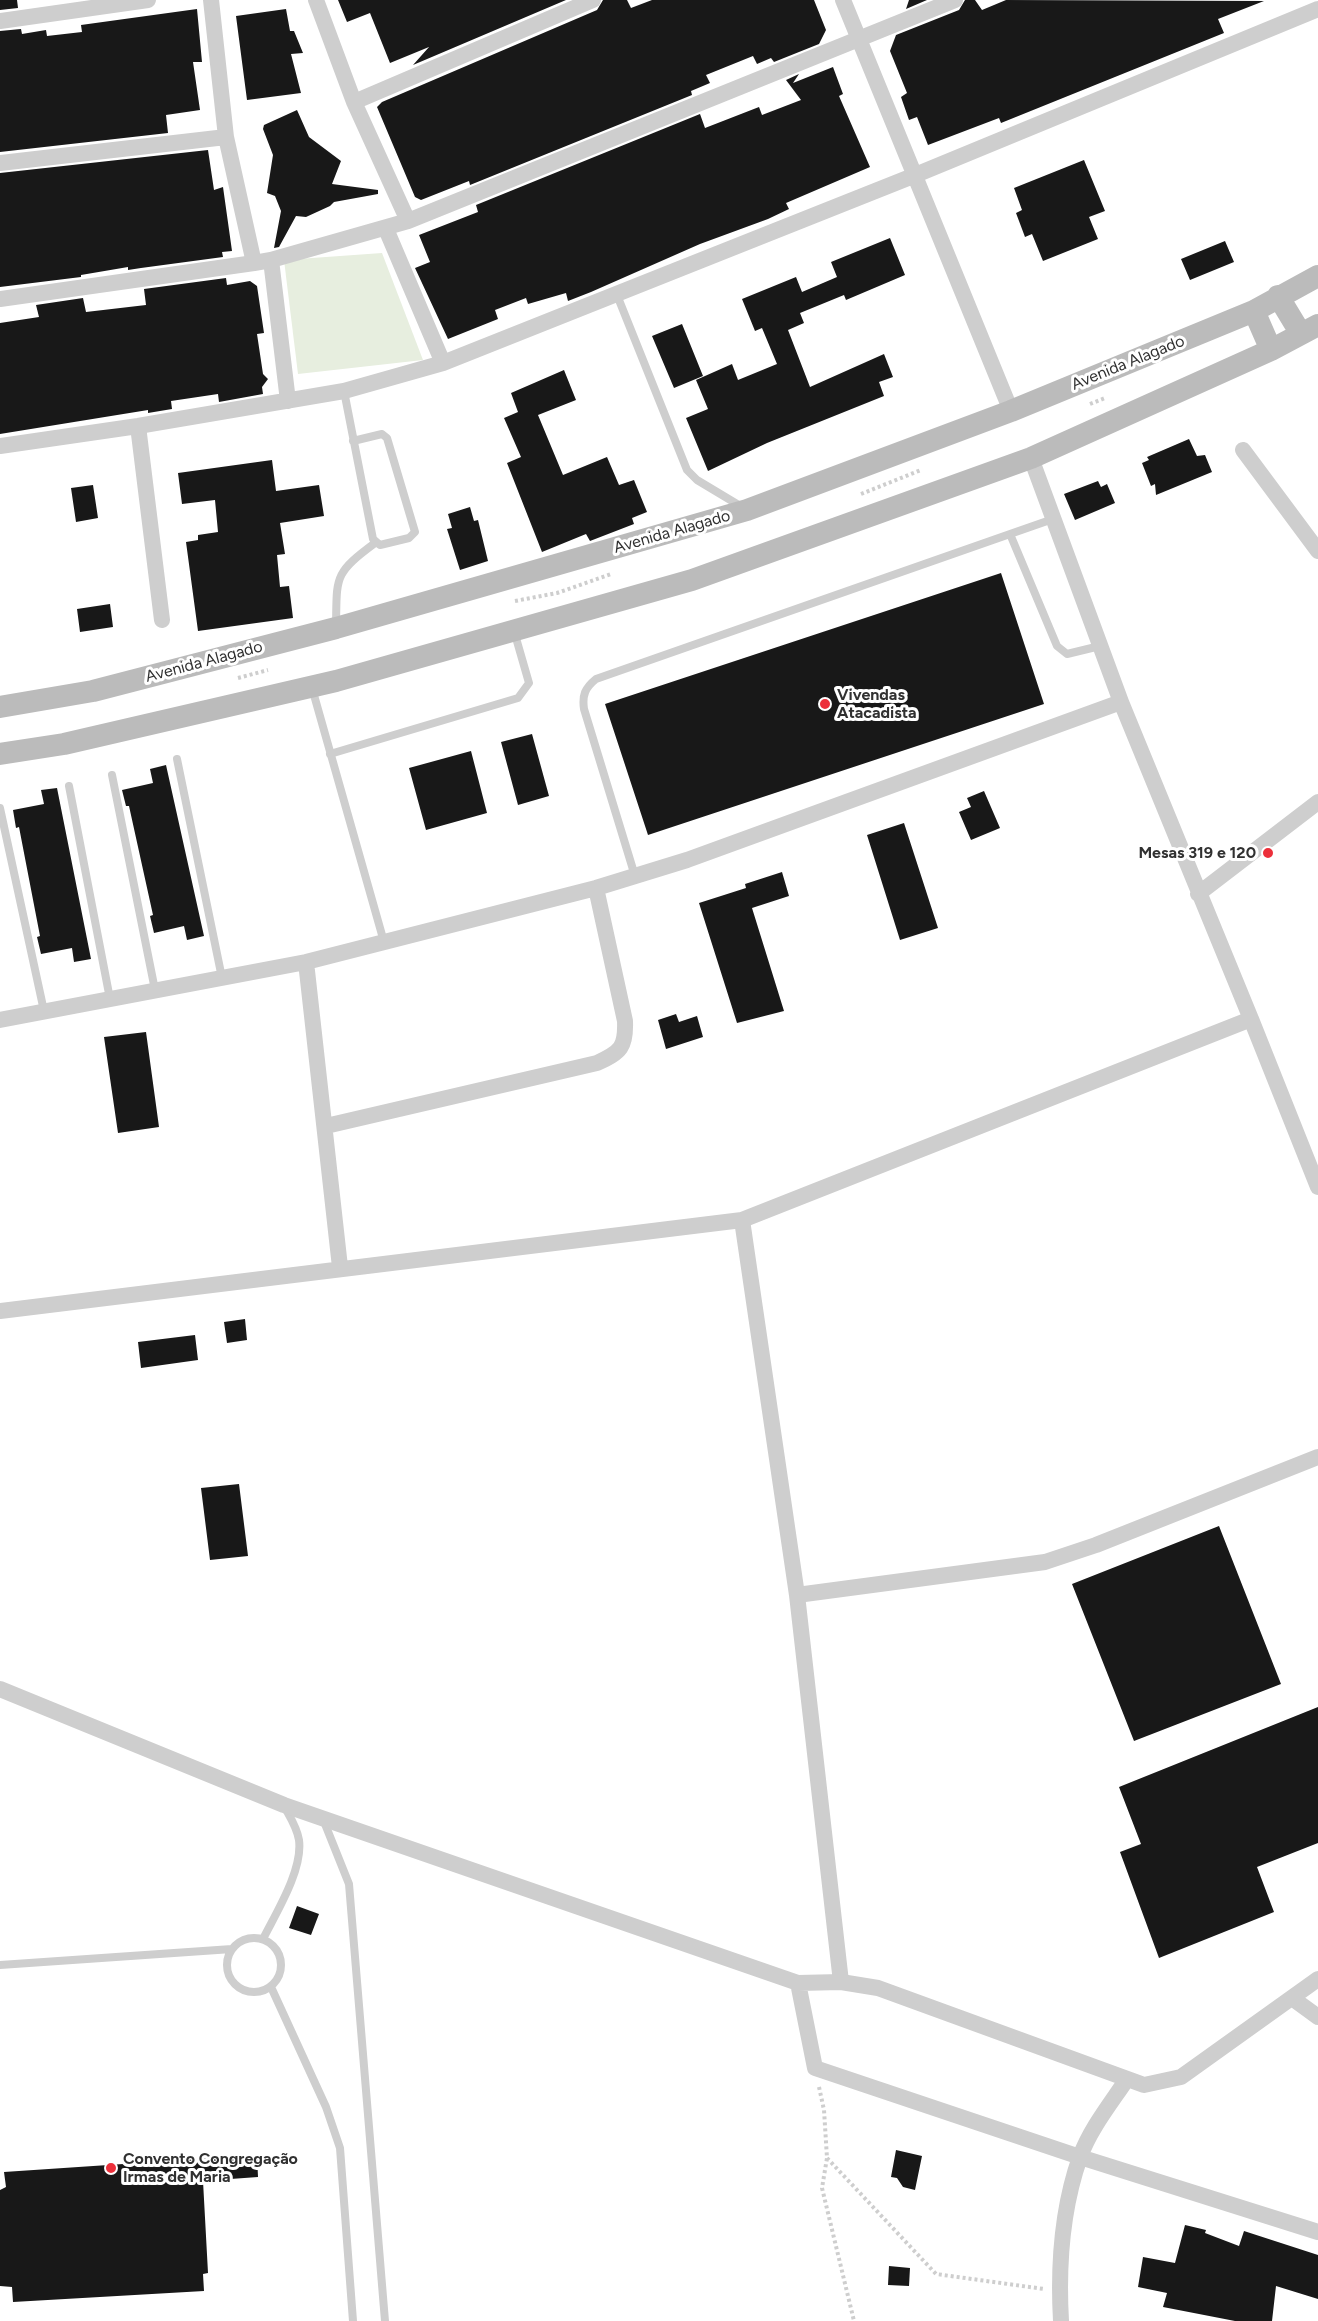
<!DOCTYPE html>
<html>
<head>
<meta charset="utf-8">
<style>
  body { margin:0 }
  canvas { display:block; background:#fff }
</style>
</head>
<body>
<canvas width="1318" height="2321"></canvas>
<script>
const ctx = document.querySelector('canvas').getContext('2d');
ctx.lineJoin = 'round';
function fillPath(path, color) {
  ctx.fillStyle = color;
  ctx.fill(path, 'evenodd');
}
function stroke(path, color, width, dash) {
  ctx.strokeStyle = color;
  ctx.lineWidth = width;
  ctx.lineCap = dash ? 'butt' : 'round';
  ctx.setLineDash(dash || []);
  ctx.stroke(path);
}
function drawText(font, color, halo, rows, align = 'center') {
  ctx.font = font + ' Figtree,sans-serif';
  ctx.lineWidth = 6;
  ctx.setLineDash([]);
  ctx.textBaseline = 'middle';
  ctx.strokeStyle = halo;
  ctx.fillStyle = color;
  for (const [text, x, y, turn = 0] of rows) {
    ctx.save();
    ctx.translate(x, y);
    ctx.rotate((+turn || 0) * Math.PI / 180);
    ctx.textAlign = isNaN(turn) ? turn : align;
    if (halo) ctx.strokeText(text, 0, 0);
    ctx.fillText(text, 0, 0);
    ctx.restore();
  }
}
const green = new Path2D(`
  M382 253 423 360 298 374 284 260Z`);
const building = new Path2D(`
  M0 0H17L18 8 0 10Z
  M338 0H566L413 65 429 47 390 63 370 13 347 22Z
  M603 0H627L631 8 652 0H814L826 30 819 44 774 62 771 58 757 64 753 56 706 75 710 83 691 91 692 95 470 185 469 181 421 200 415 197 377 107 382 102 597 10Z
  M909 0H927L906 9Z
  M965 0H975L982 10 1006 0 1264 1 1218 19 1224 33 1001 123 999 118 928 145 917 117 909 120 901 97 907 93 890 51 896 35 959 10Z
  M197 9 202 62H193L200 110 166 115 168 133 0 152V31L21 29 22 34 46 30 47 36 82 32 81 25Z
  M286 9 290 31H294L303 53 291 54 301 93 247 100 236 16Z
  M833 67 843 94 839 96 870 167 786 203 789 209 768 219 700 244 591 292 568 301 566 293 528 304 526 298 495 310 498 319 448 339 415 268 430 262 419 235 478 212 476 205 700 114 705 128 759 107 762 115 801 100 786 80 799 74 793 83Z
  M297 110 309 137 341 161 332 184 378 190V194L334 202 330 206 306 217 296 216 279 247 274 248 281 211 275 196 267 193 273 155 263 129 264 125Z
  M208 150 214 190 223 187 232 251 222 252 223 257 141 268 128 270V267L81 275V277L0 287V173Z
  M1084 160 1105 211 1089 217 1098 239 1043 261 1032 234 1025 237 1016 213 1022 210 1014 188Z
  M890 238 905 275 846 300 844 295 800 313 804 323 788 330 810 387 884 354 893 377 879 382 884 396 767 443 708 471 686 418 708 409 696 380 732 364 738 380 777 364 762 328 755 331 742 299 796 277 802 292 837 277 831 262Z
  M1225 241 1234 262 1190 280 1181 259Z
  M226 278 227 285 250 281 257 286 264 333 257 334 263 374 268 379 262 387 263 394 219 402 218 394 171 401 172 409 148 413V410L0 434V323L39 317 36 305 83 298 86 312 146 305 144 289Z
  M682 324 703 376 674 388 652 336Z
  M564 370 576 400 538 415 563 475 607 457 619 485 634 480 647 512 632 518 634 524 590 541 586 534 542 552 507 463 521 457 504 418 518 412 511 393Z
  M1189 439 1197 456 1205 455 1212 472 1156 495 1155 484 1151 486 1142 463 1149 460 1147 457Z
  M272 460 276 491 319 485 324 516 280 523 285 554 277 555 280 587 289 586 293 618 198 631 186 542 198 540V535L218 532 215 500 182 504 178 473Z
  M1098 481 1101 487 1107 484 1115 503 1075 520 1064 494Z
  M93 485 98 518 76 522 71 488Z
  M470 507 474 521 478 520 488 561 460 570 447 529 452 528 448 514Z
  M1001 573 1044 704 648 835 605 704Z
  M110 604 113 627 80 632 77 609Z
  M532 734 549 796 518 805 501 742Z
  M471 751 487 813 426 830 409 768Z
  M166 765 204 936 187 940 184 926 154 933 150 916 153 915 129 806H126L122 790 153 783 150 769Z
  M57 788 91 959 74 962 72 948 41 954 37 937 40 936 19 827 16 828 13 810 44 804 41 790Z
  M984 791 1000 828 971 840 959 812 971 807 967 798Z
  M904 823 938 928 900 940 867 835Z
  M782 872 789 896 752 908 784 1011 737 1023 699 903 746 888 745 884Z
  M676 1014 679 1022 697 1016 703 1037 666 1049 658 1020Z
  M146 1032 159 1127 118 1133 104 1037Z
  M245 1319 247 1340 227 1343 224 1322Z
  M195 1335 198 1360 141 1368 138 1342Z
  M239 1484 248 1556 210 1560 201 1488Z
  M1219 1526 1281 1684 1134 1741 1072 1584Z
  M1318 1707V1843L1257 1867 1274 1912 1159 1958 1120 1852 1141 1844 1119 1787Z
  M297 1906 319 1914 311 1935 289 1928Z
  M896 2150 922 2156 915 2190 903 2187 897 2178 891 2177Z
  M257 2155 258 2177 203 2181 208 2273 203 2274 204 2291 13 2302 12 2287 0 2286V2190L6 2187 4 2172Z
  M1185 2225 1206 2230 1205 2233 1239 2246 1244 2231 1318 2255V2299L1276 2286 1272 2321H1235L1163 2307 1167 2293 1138 2287 1143 2257 1175 2263Z
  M889 2266 910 2268 909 2286 888 2285Z`);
const path = new Path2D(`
  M1090 404 1105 398
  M861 494 921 470
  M515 601 557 593 611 574
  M238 678 268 670
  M819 2087 824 2110 827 2158 822 2188 854 2321
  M827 2158 936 2274 1044 2289`);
const lane = new Path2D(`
  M617 295 687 470 697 480 742 507
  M344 391 373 539 380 545 409 538 415 532 387 438 382 434 353 441
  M1010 534 1053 519
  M336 627C337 577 333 574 375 543
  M312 688 384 942
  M330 754 518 698 529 683 514 631
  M177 759 222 978
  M112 775 155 990
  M69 786 110 999
  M0 808 44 1011
  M635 876 584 709C582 695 585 688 596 679L1010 534 1057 646 1067 654 1100 646
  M323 1819 349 1884 385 2321
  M227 1965a27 27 0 1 1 54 0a27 27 0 1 1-54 0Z
  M263 1939C276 1913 303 1870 299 1840 297 1827 290 1817 284 1806
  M0 1965 232 1949
  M271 1987 326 2107 340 2148 353 2321`);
const street = new Path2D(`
  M211 0 226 137 254 263 271 260 288 401
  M843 0 1011 411
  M0 21 148 0
  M354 102 593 0
  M0 163 226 137
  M408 221 955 0
  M386 229 443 363
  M271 260 408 221 354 102 316 0
  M0 299 254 263
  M138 426 162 620
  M0 446 138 426 344 391 443 363 913 176 1318 9
  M1243 450 1318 551
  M1198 894 1318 802
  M306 962 340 1267
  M1251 1019 1318 1187
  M0 1020 306 962 596 888 687 860 1121 702
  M326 1126 597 1063C621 1052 626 1047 625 1021L596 888
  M742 1220 797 1595 841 1982 878 1988 1144 2085 1181 2077 1318 1979
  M0 1311 742 1220 1251 1019 1121 702 1031 458
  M797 1595 1045 1562 1096 1545 1318 1457
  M0 1689 284 1805 798 1983 841 1982
  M798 1983 815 2068 1080 2157 1318 2232
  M1292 1998 1318 2017
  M1061 2321C1058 2268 1062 2208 1080 2157 1090 2129 1111 2103 1127 2079`);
const secondary = new Path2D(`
  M1278 296 1301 334
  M1254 311 1271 350
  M0 707 93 691 336 628 747 510 1011 411 1254 311 1318 276
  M0 754 64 744 336 681 692 580 1031 458 1271 350 1318 325`);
const markers = [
  [825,704,6,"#ec2f3a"],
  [1268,853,6,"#ec2f3a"],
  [111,2168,6,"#ec2f3a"]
];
const streetNames = [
  ["Avenida Alagado",1128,363,-22],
  ["Avenida Alagado",672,532,-16],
  ["Avenida Alagado",204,662,-15]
];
const poiNames = [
  ["Vivendas",837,695],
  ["Atacadista",837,713],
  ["Mesas 319 e 120",1256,853,"right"],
  ["Convento Congregação",123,2159],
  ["Irmas de Maria",123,2177]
];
fillPath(green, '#e7eedf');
fillPath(building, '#181818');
stroke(path, '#cecece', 4, [3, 3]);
stroke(lane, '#cecece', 8);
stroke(street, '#cecece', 16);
stroke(secondary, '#bbb', 22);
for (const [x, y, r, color] of markers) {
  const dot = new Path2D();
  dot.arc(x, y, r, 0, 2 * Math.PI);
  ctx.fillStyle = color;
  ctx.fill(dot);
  stroke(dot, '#fff', 2);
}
drawText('16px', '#313131', '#fff', streetNames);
drawText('bold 16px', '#313131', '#fff', poiNames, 'left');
</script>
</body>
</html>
